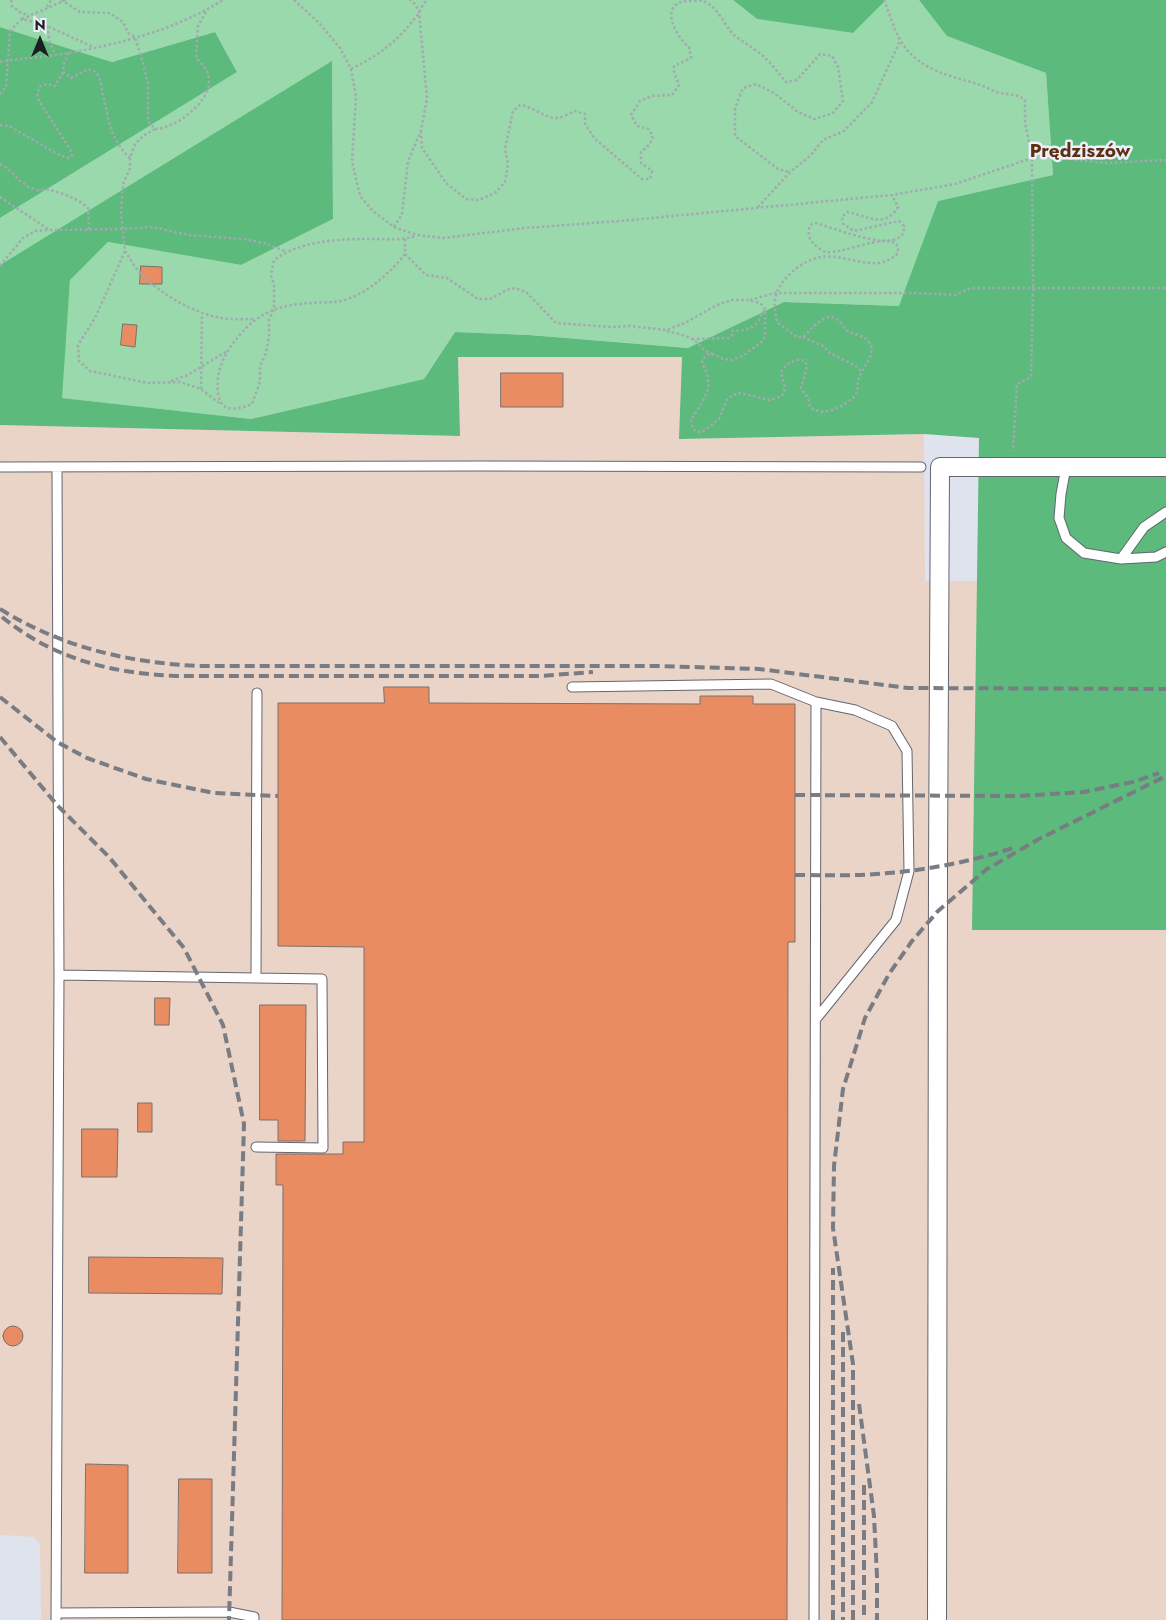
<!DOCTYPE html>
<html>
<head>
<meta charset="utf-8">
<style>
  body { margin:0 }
  #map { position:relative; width:1166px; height:1620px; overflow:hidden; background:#dfe3ee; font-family:Jost,sans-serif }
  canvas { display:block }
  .north { position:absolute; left:15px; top:15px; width:50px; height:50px; -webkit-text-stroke:4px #ecf0fb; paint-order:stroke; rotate:0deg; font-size:14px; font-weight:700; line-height:20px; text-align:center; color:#1c1e21 }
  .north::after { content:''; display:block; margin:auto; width:18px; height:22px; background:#1c1e21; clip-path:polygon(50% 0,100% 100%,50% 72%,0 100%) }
</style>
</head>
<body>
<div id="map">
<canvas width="1166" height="1620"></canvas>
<div class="north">N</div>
</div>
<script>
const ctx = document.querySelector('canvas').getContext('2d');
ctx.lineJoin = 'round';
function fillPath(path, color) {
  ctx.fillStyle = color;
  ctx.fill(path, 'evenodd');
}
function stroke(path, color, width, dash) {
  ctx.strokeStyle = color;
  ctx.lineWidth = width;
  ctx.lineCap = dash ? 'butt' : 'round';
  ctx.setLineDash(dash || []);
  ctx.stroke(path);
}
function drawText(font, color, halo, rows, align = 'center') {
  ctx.font = font + ' Jost,sans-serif';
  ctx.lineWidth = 5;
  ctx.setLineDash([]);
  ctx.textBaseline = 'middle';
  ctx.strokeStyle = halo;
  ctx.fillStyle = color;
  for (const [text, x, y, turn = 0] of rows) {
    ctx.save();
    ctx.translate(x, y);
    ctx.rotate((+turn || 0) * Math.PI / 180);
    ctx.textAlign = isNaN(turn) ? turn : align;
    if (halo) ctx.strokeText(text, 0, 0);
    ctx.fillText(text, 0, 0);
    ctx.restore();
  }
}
const industrial = new Path2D(`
  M458 357H682L680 439 924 434 925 581H1166V1620H41L40 1544 34 1537 0 1535V425L459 436Z`);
const green = new Path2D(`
  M0 0H733L757 19 853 33 886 0H919L948 36 1046 73 1053 175 938 201 900 306 784 302 689 348 529 335 455 332 424 379 251 419 61 398 70 279 108 242 241 265 333 219 332 62 0 265V218L237 72 215 32 112 62 0 27Z`);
const forest = new Path2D(`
  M733 0H886L853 33 757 19Z
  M919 0H1166V930H972L979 438 924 434 679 439 682 357H458L460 436 0 425V265L332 61 333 219 241 265 108 242 70 280 62 398 251 419 424 379 455 332 529 335 688 348 784 302 899 306 938 201 1053 175 1046 73 947 36Z
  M0 27 112 62 215 32 237 72 0 218Z`);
const building = new Path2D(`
  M141 266 162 267V284H140Z
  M123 324 137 325 135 347 121 345Z
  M501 373H563V407H501Z
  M384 687H429V703L700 704V696H753V704H795V942H788L787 1620H282L283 1185H276V1154H343V1142H364V947L278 946V703H384Z
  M155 998H170L169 1025H155Z
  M260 1005H306L305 1141H278V1120H260Z
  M138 1103H152V1132H138Z
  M82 1129H118L117 1177H82Z
  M89 1257 223 1258 222 1294 89 1293Z
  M3 1336a10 10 0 1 1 20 0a10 10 0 1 1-20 0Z
  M86 1464 128 1465V1573H85Z
  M179 1479H212V1573H178Z`);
const path = new Path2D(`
  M11 0 12 6 21 13 29 15
  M61 0 80 12 110 13 123 22 128 33 135 37 142 59 148 84V121L155 129C175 129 210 102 209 81 209 71 203 65 196 58L198 26 207 10
  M294 0 320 24 340 48 351 69 356 97 352 161 360 196 373 211 394 227 417 235 443 238 525 228 620 221 892 195 955 184 1032 158H1060L1105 163 1166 160
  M884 0C890 14 894 31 902 43 919 69 947 75 974 83 982 85 989 89 996 92 1006 95 1016 93 1025 100V122L1032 158 1033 289 1031 377 1017 384 1013 451
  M47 7 51 0
  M22 19 66 0
  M46 26C50 37 49 45 56 55
  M69 53 64 63 63 72 71 78 88 69 96 72C100 78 101 83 102 90 109 118 108 137 130 158
  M0 62C23 58 46 57 68 53 121 44 177 29 223 0
  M351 69C381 54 398 41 418 14 421 9 423 4 427 0
  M0 94 6 87 10 31 22 19 45 25 93 47
  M0 125 9 126 61 156 69 158 72 155 70 149 39 101 37 94 40 86 47 84 55 86 63 72
  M155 129 143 136 135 144 130 158V168L123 184 121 212 125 251 95 318 78 345 79 361 90 371 148 383 180 382 201 389 220 404
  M421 131 422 148 446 183 466 199 479 200 495 193 505 182 508 164 505 149 513 111 520 105C533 106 543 118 557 118 562 118 570 113 575 111L585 114V124L595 139 642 179H650L652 171 641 163V152L650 144 653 136 648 129 637 126 631 115 640 101 652 96 672 95 679 85 674 72V66L691 58 689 47C673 34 658 0 691 1 695 1 700 0 703 1 719 7 723 24 734 35 744 43 756 49 765 58 773 65 779 74 786 82L797 80 820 54 832 56 838 67 843 101 833 113 815 119 798 112 774 93 756 84 743 88 735 108V136L778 169 790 172
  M0 164C13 170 20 185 34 189 39 191 45 189 50 190 62 193 79 199 88 208L89 230
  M0 197 48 229
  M758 207 790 172 810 156 823 140 844 131 872 102 900 41
  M394 227 402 214 408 161 421 131 427 98 419 12 415 4 410 0
  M405 239V254C389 274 367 294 341 301 332 303 321 302 311 303 279 305 258 312 238 337 228 349 220 362 218 378 215 407 226 415 252 404L260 382V366L266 353 269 336V320L274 309V285L271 275 274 260C302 240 339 239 373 239 387 239 401 241 415 236
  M125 251C130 258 134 267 141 274 162 295 193 313 222 318 232 320 244 319 254 319
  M405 254 426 275 447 278 478 299H490L507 290 515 288 526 292 556 323 612 327 630 326 666 330 685 323 717 305 732 300H748L760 303 765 309V336L763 341 744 355 732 360 723 359 714 354 707 355 702 360C703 368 707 371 708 379 711 392 698 408 691 420L693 429 697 432H702L719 419 727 399 733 395 740 393 770 400 782 396 785 387 781 372C786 364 796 357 805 361L807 366 801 388 808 398 810 407C824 418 844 406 855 396 859 391 857 386 858 381 860 370 878 354 869 342 863 334 852 335 845 329 843 326 841 322 838 320 825 310 811 330 803 337H797L777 322C773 302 773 292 788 276 795 268 806 261 817 258 844 250 875 277 898 253 898 250 898 245 895 243 882 235 842 254 826 252 821 251 816 246 813 243 808 237 808 232 810 225L816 223C834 228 884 249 900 237 904 234 904 230 904 226L899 221 854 231 843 224 842 217 847 212C866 215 884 230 898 207L892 195
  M0 266 23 238 35 231 49 230 122 229 153 227 188 235 243 239 264 243 285 251
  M750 300 775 293H916L955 295 971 288H1166
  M667 331C675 333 685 335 692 339 702 344 700 350 712 354
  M803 337 823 346 830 353 856 366 862 372
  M692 339 729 338 732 336V331C740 330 749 331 756 324 760 320 760 314 765 310
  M171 381 188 375 227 351
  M201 389 202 313`);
const service = new Path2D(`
  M0 467 479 466 921 467
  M1066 467 1061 494 1059 518 1066 538 1084 553 1121 559 1156 557 1166 552
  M1121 559 1144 527 1166 512
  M572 687 771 684 816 702 855 710 892 726 907 751 909 871 896 920 816 1019
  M59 975 322 979 323 1148 256 1147
  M256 977 257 693
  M56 1613 229 1612 254 1617V1620
  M56 1620 59 975 57 468
  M814 1620 816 702`);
const minor = new Path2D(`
  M937 1620 938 867 940 467H1166`);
const rail = new Path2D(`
  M0 609C62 647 125 662 197 666H658L759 669 908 688 1166 689
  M2 617C54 659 110 673 176 676H539L593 672
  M0 697 57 742 87 758 146 779 214 793 278 796
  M0 737 57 805 109 857 184 948 223 1025 244 1124 229 1620
  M795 795 1019 796 1084 792 1133 782 1159 773
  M795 875C822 875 849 876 876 874 923 871 971 862 1016 847
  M843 1332V1620
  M859 1404 874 1516 877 1576V1620
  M864 1485V1620
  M833 1620V1268
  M853 1620V1364L833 1228 834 1166 843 1089 865 1018 889 974 912 941 938 911 987 869 1039 839 1166 776`);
const neighbourhoodNames = [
  ["Prędziszów",1080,152]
];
fillPath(industrial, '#ead4c8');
fillPath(green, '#99d9ab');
fillPath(forest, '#5cba7c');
fillPath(building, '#e98c61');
stroke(building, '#7c716c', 1);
stroke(service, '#636670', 11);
stroke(minor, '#636670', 20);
stroke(path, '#a4a8b0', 2.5, [2.5, 2.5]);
stroke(service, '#fff', 9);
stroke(minor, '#fff', 18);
stroke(rail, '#797c82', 4, [10, 5]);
drawText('bold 19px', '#5e2f11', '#ecf0fb', neighbourhoodNames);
</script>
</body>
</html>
